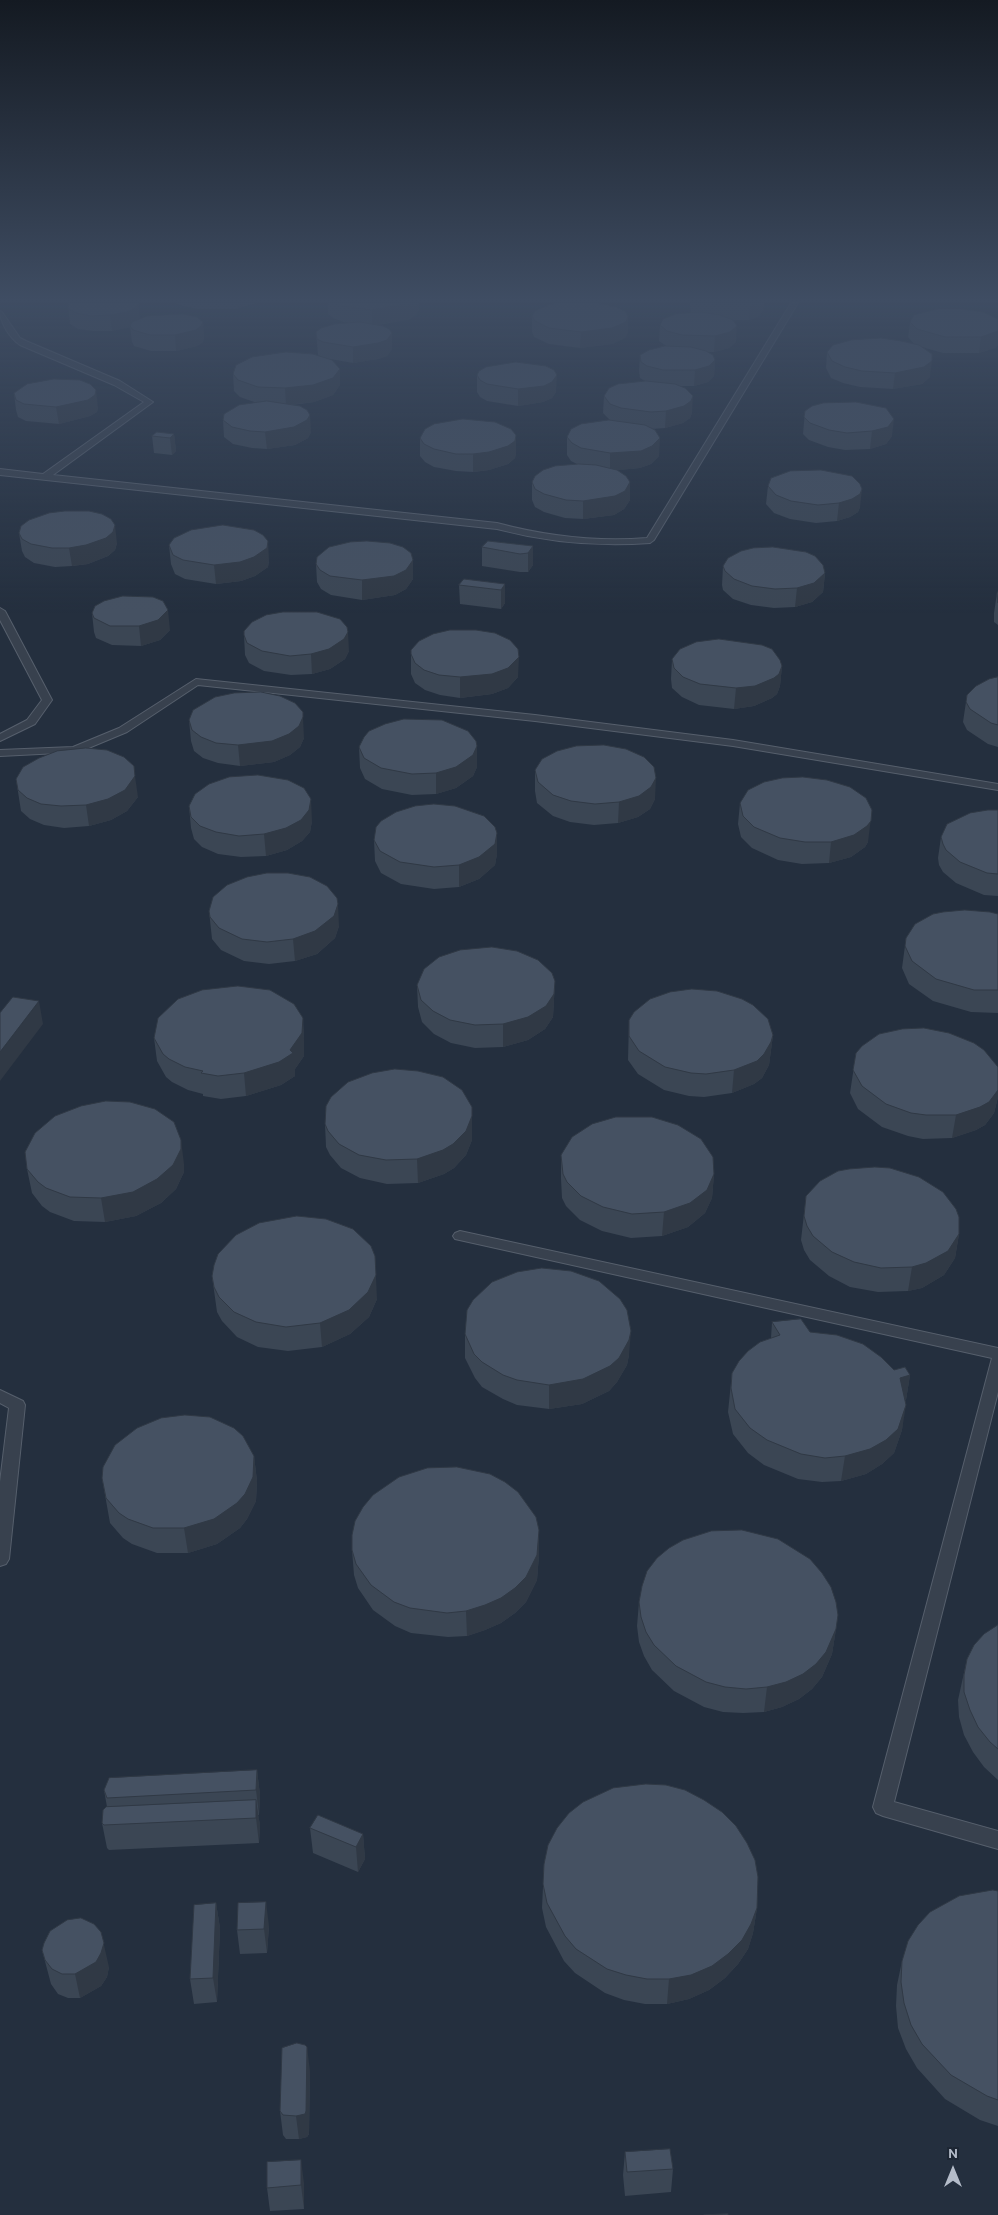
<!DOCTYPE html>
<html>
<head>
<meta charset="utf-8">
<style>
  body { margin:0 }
  #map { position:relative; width:998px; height:2215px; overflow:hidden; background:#242f3e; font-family:Overpass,sans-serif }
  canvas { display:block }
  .north { position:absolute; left:928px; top:2145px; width:50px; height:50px; -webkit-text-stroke:4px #1d2633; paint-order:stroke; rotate:0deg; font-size:14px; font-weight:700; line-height:20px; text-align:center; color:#b4bcc9 }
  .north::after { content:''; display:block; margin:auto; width:18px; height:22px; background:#b4bcc9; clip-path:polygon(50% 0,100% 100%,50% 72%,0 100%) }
</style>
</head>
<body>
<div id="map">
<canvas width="998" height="2215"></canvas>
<div class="north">N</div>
</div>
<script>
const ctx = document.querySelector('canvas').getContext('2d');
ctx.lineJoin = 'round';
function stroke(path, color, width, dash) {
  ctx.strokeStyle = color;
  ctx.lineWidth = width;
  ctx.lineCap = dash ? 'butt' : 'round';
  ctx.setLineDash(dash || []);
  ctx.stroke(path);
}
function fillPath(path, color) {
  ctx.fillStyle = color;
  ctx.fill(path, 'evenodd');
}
const service = new Path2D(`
  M791 303H798L654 540 650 543C598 547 547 542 497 529L0 475V469L43 474 144 402 114 385 20 345C10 338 0 323 0 311L2 312 20 338 26 341 120 381 153 402 53 475 497 523C546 536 596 542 647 538Z
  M0 608 5 611 52 700 35 724 0 741V734L27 720 42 700 0 620Z
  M196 679 535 715 733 740 998 784V790L733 746 535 721 198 685 127 732 79 752 0 756V750L73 747 119 728Z
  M460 1231 998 1348V1392L894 1802 998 1831V1849L883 1816 876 1813 873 1807 992 1358 455 1239 453 1236 455 1233Z
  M0 1390 23 1401 25 1405 9 1559 6 1564 0 1566V1482L9 1408 0 1403Z`);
const wall = new Path2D(`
  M177 303H255L237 309H197L179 305Z
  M328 303H419V310L416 315 408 320 377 325 392 349 387 356 378 359 353 363 330 359 340 369V385L333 395 314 402 292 405 311 432 308 438 295 445 267 449 252 448 233 444 224 437 223 420 257 403 240 397 234 391 233 374 321 357 318 355 316 332 348 323 343 322 333 318 328 314Z
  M690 303H764L763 311 758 317 749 320H733L736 342 729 348 714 352H707L715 360 714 376 708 382 694 386H680L692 413 690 418 683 423 665 428 652 429 659 456 651 464 640 468 617 470 630 482V500L624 509 614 515 583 519 565 518 544 512 535 507 532 500V482L577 464 571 461 567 455V437L610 420 603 413 604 396 645 381 640 378 639 371 640 355 666 346 659 341 660 325 693 313 691 312 690 308Z
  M68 308 140 319 203 322 204 338 203 342 197 346 176 351H151L134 346 132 342 130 327 112 331H93L78 329 70 324Z
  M532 316 628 332 625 338 612 344 580 348 549 344 534 337 532 332Z
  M998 319V345L995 348 979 353H943L922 347 930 377 922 384 893 389 860 387 843 383 831 378 826 368 827 352 914 344 908 337 910 322Z
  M477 375 556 392 552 398 543 402 518 406 487 401 480 397 477 392Z
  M14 393 98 407 97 412 90 416 59 424 26 421 18 417 16 410Z
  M805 411 892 436 886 444 870 449 845 450 828 447 809 440 803 434Z
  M174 434 176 451 172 455 154 453 152 436Z
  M420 438 516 452 515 458 508 464 489 470 473 472 456 471 434 467 425 462 420 456Z
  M768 486 860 507 858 512 850 517 837 521 816 523 790 519 774 513 766 504Z
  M19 533 117 543 115 550 108 556 88 564 72 566 55 567 34 563 25 557 22 551Z
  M169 545 269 560 268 567 255 576 241 581 216 584 185 579 175 574 171 564Z
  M533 546V565L528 572H520L482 566V547Z
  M413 560V579L406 589 395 595 362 600 331 595 321 589 317 582 316 564Z
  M723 566 825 573 823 592 812 602 795 607 774 608 751 605 733 599 723 590 722 585Z
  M505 584V603L501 609 460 604 459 585Z
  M998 592V625L994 622V613L997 593Z
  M92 613 170 630 160 640 141 646 112 645 96 638 94 632Z
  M244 635 349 651 345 659 330 669 312 674 291 675 264 671 249 663 245 655Z
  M411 654 518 677 508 688 492 694 460 698 440 695 425 690 415 683 411 674Z
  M672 659 782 666 780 686 777 694 772 698 754 706 734 709 699 705 682 697 672 688 671 679Z
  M998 677V747L988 744 967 730 963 722 967 695Z
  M189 720 304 738 300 747 290 755 274 762 240 766 218 763 203 758 194 751 191 741Z
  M477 746V767L473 776 456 788 436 794 412 795 382 789 365 779 360 768 359 747Z
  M535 770 655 799 650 809 638 817 618 823 594 825 570 822 553 816 537 803 535 791Z
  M16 779 138 797 127 811 111 820 89 826 64 828 44 825 30 819 21 811Z
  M740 803 868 842 865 847 851 857 829 863 802 864 778 860 752 848 741 837 738 824Z
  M189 806 312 821 310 832 302 841 287 850 266 856 241 857 218 854 202 847 194 839 191 828Z
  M998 810V896L984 895 956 883 943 872 939 865 938 858 941 837Z
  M497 833V854L495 865 479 879 459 887 434 889 401 884 381 873 375 861 374 840Z
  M209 911 339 926 335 938 317 954 295 961 269 964 244 961 221 950 212 939Z
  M998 914V1013L971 1012 933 1001 909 984 902 968 906 938Z
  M555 981 553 1017 545 1029 528 1040 503 1047 475 1048 451 1043 434 1034 422 1022 418 1007 417 985Z
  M303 1018 304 1041V1056L295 1069V1076L281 1085 246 1096 221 1099 203 1096V1094L188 1090 172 1082 166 1077 157 1061 154 1038Z
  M629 1020 773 1035 769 1065 762 1078 754 1084 732 1093 704 1097 689 1096 664 1090 638 1074 628 1060Z
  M856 1053 998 1067V1097L994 1113 985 1125 976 1130 952 1138 923 1139 908 1136 882 1127 858 1109 850 1093Z
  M472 1116V1140L466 1155 454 1168 444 1174 418 1183 387 1184 360 1178 341 1168 330 1155 326 1147 325 1124Z
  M561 1155 714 1174 712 1198 705 1213 688 1227 662 1236 631 1238 602 1231 580 1220 566 1206 562 1198 561 1179Z
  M184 1164V1172L176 1189 161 1203 136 1216 105 1222 74 1221 50 1212 42 1206 32 1193 27 1169Z
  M806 1196 959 1234 955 1258 944 1275 922 1288 908 1291 878 1292 850 1287 829 1276 810 1260 804 1250 801 1240Z
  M212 1276 377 1299 369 1317 350 1334 322 1347 288 1351 258 1347 237 1337 222 1321 217 1312Z
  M772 1322 810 1332 894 1370 910 1375 906 1400H905L902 1430 894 1453 882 1464 866 1474 841 1481 822 1482 798 1479 764 1465 748 1453 733 1434 728 1412 732 1373 771 1338Z
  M465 1334 629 1355 627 1365 617 1382 609 1391 582 1404 549 1409 517 1405 503 1399 482 1387 475 1378 465 1358Z
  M254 1456 257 1481 256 1501 247 1519 240 1528 217 1544 188 1553H157L132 1544 123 1538 110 1523 102 1478Z
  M539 1530V1555L537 1580 526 1602 515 1613 501 1623 485 1630 467 1636 448 1637 411 1633 395 1626 373 1610 358 1588 354 1575 352 1550Z
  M639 1602 836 1629 832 1654 822 1677 812 1689 799 1699 782 1707 764 1712 743 1713 723 1712 704 1707 674 1691 652 1670 644 1656 639 1642 637 1626Z
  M998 1625V1780L984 1767 973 1752 964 1735 959 1717 958 1700 967 1659Z
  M257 1770 260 1795 259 1815H258L260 1825 259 1843 109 1850 107 1848 102 1823 107 1807 104 1790Z
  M310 1828 363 1834 365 1859 358 1872 313 1853Z
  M544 1864 757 1908 753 1933 748 1949 738 1964 725 1978 709 1990 689 1999 667 2004H645L624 2000 605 1993 575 1973 564 1961 546 1927 542 1908Z
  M998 1891V2126L980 2120 945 2099 917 2068 906 2049 898 2028 896 2006 897 1985 902 1961Z
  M216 1903 220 1928 217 2002 194 2004 190 1979Z
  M269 1926 267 1953 240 1954 237 1930Z
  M42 1950 109 1967 107 1977 101 1986 80 1998H68L58 1994 51 1984Z
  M310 2071 309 2134 307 2137 299 2139H286L283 2135 280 2111Z
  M625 2152 673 2169 671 2192 625 2196 623 2175Z
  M304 2183V2209L270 2211 267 2188Z`);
const shadedWall = new Path2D(`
  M139 303 140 318 139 322 128 328 112 331 110 315Z
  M237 303H255L237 309Z
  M409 303H419V310L416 315 408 320 372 325V310Z
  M752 303H764L763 311 758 317 749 320 750 304Z
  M628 316V332L625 338 612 344 580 348 581 332Z
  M203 322 204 338 203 342 197 346 176 351 175 335Z
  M737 326 736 342 729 348 714 352 715 336Z
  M998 331V345L995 348 979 353 981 337Z
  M392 333V349L387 356 378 359 353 363V347Z
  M715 360 714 376 708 382 694 386 695 370Z
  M932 361 930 377 922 384 893 389 895 373Z
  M340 369V385L333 395 314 402 286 405 285 388Z
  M557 375 556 392 552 398 543 402 518 406V389Z
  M96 390 98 407 97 412 90 416 59 424 56 407Z
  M693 396 692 413 690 418 683 423 665 428 666 411Z
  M310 415 311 432 308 438 295 445 267 449 265 432Z
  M894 419 892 436 886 444 870 449 872 431Z
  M174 434 176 451 172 455 170 438Z
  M516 435V452L515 458 508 464 489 470 473 472V454Z
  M660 438 659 456 651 464 640 468 610 471V453Z
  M630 482V500L624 509 614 515 583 519V501Z
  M862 489 860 507 858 512 850 517 837 521 839 503Z
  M115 525 117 543 115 550 108 556 88 564 72 566 69 548Z
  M268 541 269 560 268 567 255 576 241 581 216 584 214 565Z
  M533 546V565L528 572V553Z
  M413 560V579L406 589 395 595 362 600V580Z
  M825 573 823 592 812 602 795 607 797 588Z
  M505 584V603L501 609V590Z
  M168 610 170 630 160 640 141 646 139 626Z
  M348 632 349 651 345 659 330 669 312 674 311 654Z
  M519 657 518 677 508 688 492 694 460 698V677Z
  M782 666 780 686 777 694 772 698 754 706 734 709 736 688Z
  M303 717 304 738 300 747 290 755 274 762 240 766 238 745Z
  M477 746V767L473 776 456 788 436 794V773Z
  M135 776 138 797 127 811 111 820 89 826 86 805Z
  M656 778 655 799 650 809 638 817 618 823 619 802Z
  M311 799 312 821 310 832 302 841 287 850 266 856 264 834Z
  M872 810 868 842 865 847 851 857 829 863 831 842Z
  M497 833V854L495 865 479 879 459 887V865Z
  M338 904 339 926 335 938 317 954 295 961 293 939Z
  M555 981 553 1017 545 1029 528 1040 503 1047V1024Z
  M39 1001 43 1024 0 1081V1052Z
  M303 1018 304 1041V1056L295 1069V1076L281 1085 246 1096 244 1073 290 1050Z
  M773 1035 769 1065 762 1078 754 1084 732 1093 734 1070Z
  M998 1090V1097L994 1113 985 1125 976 1130 952 1138 956 1115Z
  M472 1116V1140L466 1155 454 1168 444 1174 418 1183 417 1159Z
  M181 1140 184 1164V1172L176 1189 161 1203 136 1216 105 1222 101 1198Z
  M714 1174 712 1198 705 1213 688 1227 662 1236 664 1212Z
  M959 1234 955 1258 944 1275 922 1288 908 1291 912 1267Z
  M375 1256 377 1299 369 1317 350 1334 322 1347 320 1323Z
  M631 1331 629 1355 627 1365 617 1382 609 1391 582 1404 549 1409V1385Z
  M910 1375 906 1400 895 1403 900 1378Z
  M906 1405 902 1430 894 1453 882 1464 866 1474 841 1481 845 1456Z
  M254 1456 257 1481 256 1501 247 1519 240 1528 217 1544 188 1553 184 1528Z
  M539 1530V1555L537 1580 526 1602 515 1613 501 1623 485 1630 467 1636 466 1611Z
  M836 1629 832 1654 822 1677 812 1689 799 1699 782 1707 764 1712 767 1687Z
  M257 1770 260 1795 259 1815 256 1790Z
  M256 1800 260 1825 259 1843 256 1818Z
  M363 1834 365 1859 358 1872 356 1847Z
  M266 1902 269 1926 267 1953 264 1929Z
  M216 1903 220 1928 217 2002 213 1978Z
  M757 1908 753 1933 748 1949 738 1964 725 1978 709 1990 689 1999 667 2004 669 1979Z
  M101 1932 109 1967 107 1977 101 1986 80 1998 75 1974Z
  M307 2047 310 2071 309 2134 307 2137 299 2139 296 2116Z
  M301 2160 304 2183V2209L301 2185Z`);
const building = new Path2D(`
  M69 303H138L137 307 127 312 110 315 91 316 76 313 68 308Z
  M334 303H409L372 310 342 306Z
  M559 303H594L616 307 625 311 628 316 626 322 612 328 581 332 549 328 535 321 532 316 535 311 549 305Z
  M710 303H752L719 305Z
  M938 309H961L983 312 998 319V331L981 337H945L917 329 910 322 914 315Z
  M701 312 720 315 733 320 737 326 730 332 715 336 682 335 667 331 660 325 663 319 676 314Z
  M183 314 197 317 203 322 201 326 196 330 175 335H150L133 330 130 326 132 322 147 316Z
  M360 322 383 326 389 329 392 333 387 340 378 343 353 347 323 342 317 339 316 332 321 328 335 324Z
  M881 338 901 341 919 345 932 354V361L924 367 895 373 862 371 845 367 832 361 827 352 833 345 851 340Z
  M665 346 691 347 706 351 713 355 715 360 709 366 695 370H663L647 366 641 362 640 355 649 350Z
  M286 352 313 354 332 360 340 369 333 378 313 385 285 388 258 387 238 380 233 374 236 365 252 357Z
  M516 362 546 366 554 370 557 375 552 382 544 386 518 389 487 384 480 380 477 375 479 371 486 367Z
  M54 379 80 380 90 384 96 390 95 395 88 400 56 407 24 404 16 400 14 393 27 384Z
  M646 381 675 384 685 388 693 396 691 401 684 406 666 411 651 412 621 408 610 404 604 396 609 388 618 384Z
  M267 401 300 406 307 410 310 415 307 420 294 427 265 432 250 431 232 427 223 420 224 414 239 405Z
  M856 402 886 408 894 419 888 427 872 431 847 433 829 430 810 423 804 417 805 411 812 406 823 403Z
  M463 419 495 422 511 429 516 435 515 441 508 446 489 452 473 454H456L434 449 424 444 420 438 425 429 434 424Z
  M609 420 645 425 655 430 660 438 652 446 641 451 610 453 581 448 572 443 567 437 571 429 581 424Z
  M157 432 174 434 170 438 152 436Z
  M579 464 596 465 617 470 626 476 630 482 625 491 615 496 583 501 566 500 544 494 535 489 532 482 535 476 543 470 555 466Z
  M821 470 852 476 860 484 862 489 860 494 852 499 839 503 818 505 791 501 776 495 768 486 771 478 790 471Z
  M65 511H89L102 514 111 519 115 525 113 532 106 538 86 545 69 548H52L31 544 22 539 19 533 21 526 29 520 49 513Z
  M223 525 254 530 263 535 268 541 267 548 254 557 240 562 214 565 183 560 173 555 169 545 174 538 191 530Z
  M367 541 390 543 403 547 411 553 413 560 406 570 394 576 362 580 330 576 320 570 316 564 317 557 329 547 350 542Z
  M488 541 533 546 528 553 520 554 482 547Z
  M773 547 806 552 815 556 823 565 825 573 814 583 797 588 775 589 752 586 734 579 725 571 723 566 728 558 741 551 753 548Z
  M464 579 505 584 501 590 459 585Z
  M998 592V603L997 593Z
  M123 596 153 597 163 601 168 610 158 620 139 626H110L94 618 92 613 95 606 104 601Z
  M283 612H317L340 619 347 627 348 632 344 639 329 649 311 654 290 656 262 651 247 643 244 635V631L252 622 266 615Z
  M450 630H476L495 633 510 640 518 649 519 657 508 668 492 674 460 677 439 675 424 670 415 663 411 654V650L419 641 433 634Z
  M719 639 762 645 772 649 780 660 782 666 779 674 774 678 755 686 736 688 700 684 683 677 674 668 672 659 680 649 696 642Z
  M998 677V725L991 723 970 709 966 702 967 695 976 686 989 679Z
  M261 692 280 696 295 703 303 712V717L299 726 289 734 272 741 238 745 216 743 201 737 192 730 189 720 193 710 215 697 234 693Z
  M404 719 442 720 468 731 476 741 477 746 473 755 456 767 436 773 412 774 381 768 364 758 359 747 364 737 369 731 385 724Z
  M604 745 626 749 644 757 654 767 656 778 651 787 639 796 619 802 595 804 571 801 553 795 538 782 535 770 542 759 557 751 576 746Z
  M86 748 107 750 124 757 134 766 135 776 125 790 108 799 86 805 61 806 41 804 27 798 18 790 16 779 23 767 39 758 57 751Z
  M258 775 288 780 304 788 311 799 309 810 301 820 286 828 264 834 239 836 216 832 200 826 191 817 189 806 195 794 209 784 229 777Z
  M803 777 827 780 850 787 866 798 872 810 871 821 867 826 854 835 831 842H805L780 838 754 827 743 816 740 803 748 790 764 782 782 778Z
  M434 804 455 806 484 816 495 827 497 833 495 844 479 857 459 865 434 867 400 862 380 851 374 840 376 827 381 821 396 812 415 806Z
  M988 810H998V874L987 873 960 862 946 850 943 844 941 837 947 824 970 813Z
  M267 873H288L310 877 327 886 337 898 338 904 334 916 315 931 293 939 267 942 242 939 219 928 210 917 209 911 213 897 227 885 247 877Z
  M965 910 990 912 998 914V990H974L936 979 912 961 905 946 906 938 915 924 933 914 943 912Z
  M492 947 517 951 538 960 552 973 555 981 554 994 546 1006 528 1017 503 1024 475 1025 450 1020 433 1011 421 1000 417 985 424 969 439 957 460 950Z
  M238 986 270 990 294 1004 303 1018 302 1033 290 1050 293 1053 279 1062 244 1073 218 1076 201 1073 203 1071 185 1067 169 1059 163 1054 154 1038 158 1018 178 999 202 990Z
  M692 989 717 991 742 999 753 1005 768 1019 773 1035 771 1042 764 1054 757 1061 734 1070 706 1074 691 1073 665 1067 639 1051 629 1036V1020L634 1012 650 999 670 992Z
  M13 997 39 1001 0 1052V1013Z
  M924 1028 949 1033 974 1043 984 1050 998 1067V1090L989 1102 980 1107 956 1115H926L911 1113 886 1104 862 1086 853 1070 856 1053 862 1046 879 1034 902 1029Z
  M395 1069 418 1071 443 1077 462 1090 472 1107V1116L466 1131 453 1144 443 1150 417 1159 386 1160 359 1155 339 1144 328 1131 325 1124 326 1106 331 1097 348 1082 372 1073Z
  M106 1101 130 1102 155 1109 174 1122 181 1140V1149L173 1165 157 1179 133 1192 101 1198 70 1197 46 1188 38 1182 27 1169 25 1152 35 1133 55 1116 81 1106Z
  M616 1117H652L678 1125 701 1139 713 1157 714 1174 707 1190 690 1203 664 1212 632 1214 603 1207 581 1196 567 1182 563 1174 561 1155 572 1137 592 1124Z
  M875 1167 890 1168 919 1177 943 1192 956 1209 959 1217V1234L948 1251 926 1263 912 1267 881 1268 854 1262 832 1252 813 1236 807 1226 804 1216 806 1196 820 1181 838 1171 849 1169Z
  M297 1216 326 1219 353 1229 371 1246 375 1256 376 1275 368 1292 349 1310 320 1323 286 1327 256 1322 234 1312 219 1297 214 1287 212 1276 214 1265 218 1254 236 1235 259 1223Z
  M542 1268 571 1271 599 1281 620 1299 627 1310 631 1331 629 1340 619 1358 610 1366 583 1379 549 1385 517 1380 503 1375 482 1362 474 1354 465 1334 467 1310 473 1300 492 1282 517 1272Z
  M801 1319 810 1332 837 1335 863 1344 881 1357 894 1370 905 1367 910 1375 900 1378 906 1405 898 1429 886 1440 870 1449 845 1456 825 1458 801 1454 767 1440 750 1428 735 1409 731 1388 732 1373 739 1361 748 1351 760 1342 780 1335 772 1322Z
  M185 1415 210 1417 234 1428 243 1436 254 1456 253 1477 245 1494 237 1503 214 1519 184 1528H153L128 1519 119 1513 106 1498 102 1478 103 1467 115 1445 137 1428 161 1418Z
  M457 1467 490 1474 505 1482 518 1492 536 1517 539 1530 537 1555 526 1577 515 1588 501 1598 485 1605 466 1611 447 1613 410 1608 394 1602 371 1585 356 1564 352 1550V1535L355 1521 363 1507 373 1495 399 1477 427 1468Z
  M742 1530 778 1539 810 1559 822 1573 831 1587 836 1602 838 1615 836 1629 826 1652 816 1664 803 1674 786 1682 767 1687 746 1689 725 1687 706 1682 676 1666 654 1645 646 1632 641 1617 639 1602 642 1586 647 1571 657 1558 669 1548 683 1540 711 1531Z
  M998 1625V1749L990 1742 978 1727 970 1710 964 1692V1675L967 1659 974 1645 984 1634Z
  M257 1770 256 1790 107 1798 104 1790 109 1778Z
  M646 1784 666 1785 685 1790 704 1800 722 1812 736 1826 747 1843 755 1860 758 1877 757 1908 751 1924 742 1940 728 1954 712 1966 691 1975 669 1979H647L626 1975 607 1969 576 1949 565 1936 547 1903 543 1884 544 1864 548 1845 557 1828 569 1813 583 1802 613 1788Z
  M256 1800V1818L104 1825 102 1823 103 1810 106 1807Z
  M318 1815 363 1834 356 1847 310 1828Z
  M993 1890 998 1891V2100L987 2096 951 2075 922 2044 911 2025 904 2003 901 1982 902 1961 908 1941 918 1925 930 1912 959 1896Z
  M266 1902 264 1929 237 1930 238 1903Z
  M216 1903 213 1978 190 1979 194 1905Z
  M81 1918 94 1924 101 1932 104 1943 101 1953 96 1962 75 1974H62L52 1969 45 1960 42 1950 44 1943 50 1931 67 1920Z
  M297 2043 305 2045 307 2047 306 2111 305 2114 296 2116 283 2115 280 2111 282 2048Z
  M670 2149 673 2169 627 2172 625 2152Z
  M301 2160V2185L267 2188V2162Z
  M728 2214V2215H704Z`);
stroke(service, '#565f6c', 2);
fillPath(service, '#38414e');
fillPath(wall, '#3b4654');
fillPath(shadedWall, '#303945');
fillPath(building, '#455162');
stroke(building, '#303945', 1);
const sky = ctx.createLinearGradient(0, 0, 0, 614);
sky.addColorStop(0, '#141a22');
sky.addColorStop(0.49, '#3f4d63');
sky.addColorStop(1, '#3f4d6300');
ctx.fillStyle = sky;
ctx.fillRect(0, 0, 998, 614);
</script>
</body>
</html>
